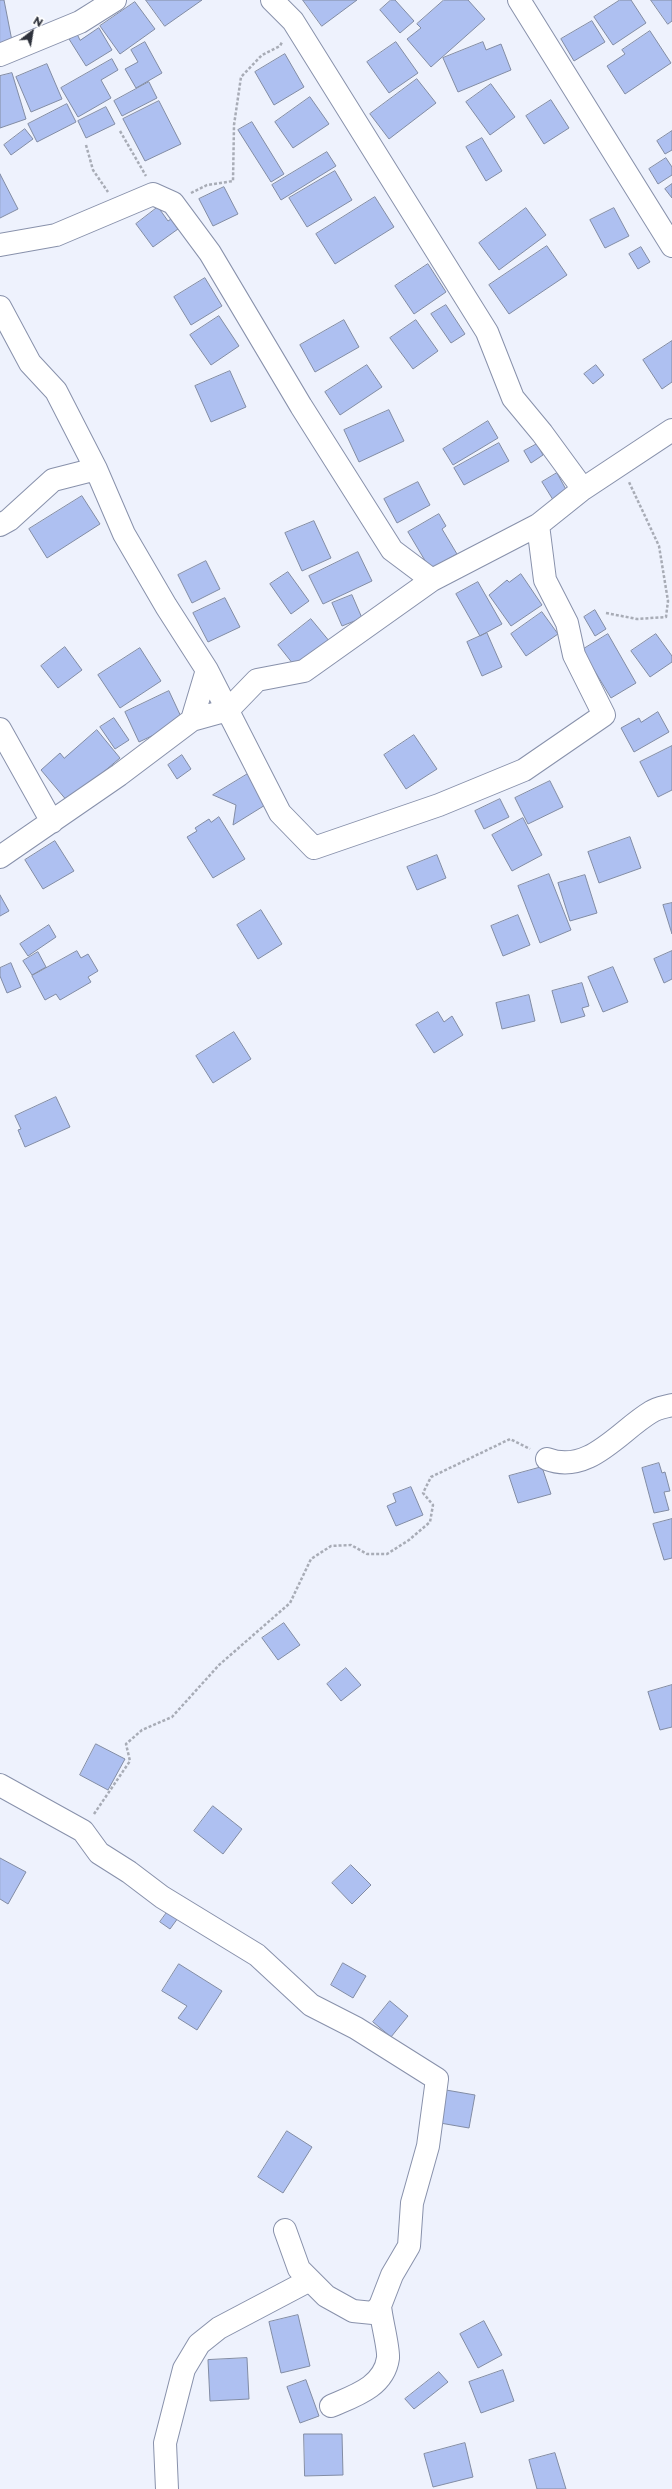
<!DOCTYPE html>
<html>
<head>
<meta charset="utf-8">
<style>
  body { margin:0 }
  #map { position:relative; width:672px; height:2489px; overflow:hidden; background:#eef2fd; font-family:Montserrat,sans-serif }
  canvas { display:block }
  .north { position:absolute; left:12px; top:12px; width:40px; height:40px; -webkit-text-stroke:3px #fff; paint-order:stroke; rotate:31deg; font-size:11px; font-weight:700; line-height:16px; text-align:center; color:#2d313b }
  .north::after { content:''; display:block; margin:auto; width:14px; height:18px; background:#2d313b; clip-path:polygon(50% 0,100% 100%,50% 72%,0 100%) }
</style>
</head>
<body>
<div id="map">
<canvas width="672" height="2489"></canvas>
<div class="north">N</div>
</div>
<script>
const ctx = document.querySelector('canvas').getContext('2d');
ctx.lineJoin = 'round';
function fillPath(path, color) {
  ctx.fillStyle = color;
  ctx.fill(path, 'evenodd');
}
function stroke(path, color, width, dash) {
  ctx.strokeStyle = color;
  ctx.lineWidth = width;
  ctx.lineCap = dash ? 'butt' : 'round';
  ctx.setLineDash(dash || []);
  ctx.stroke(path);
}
const building = new Path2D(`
  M0 0H4L12 41 0 43Z
  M146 0H202L165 26Z
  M303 0H357L322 26Z
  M391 0H395L414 21 400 33 380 10Z
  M444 0H468L485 19 431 67 407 39 421 28 417 24Z
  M620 0H631L646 23 613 45 594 17Z
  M651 0H672V21L668 24Z
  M135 2 155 29 120 54 100 26Z
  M592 21 605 42 574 61 561 39Z
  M99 28 112 50 86 66 69 39 77 34 80 40Z
  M650 31 671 63 625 94 607 66 625 54 622 50Z
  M145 42 162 73 136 88 125 69 138 62 131 50Z
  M396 42 418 73 389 93 367 62Z
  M483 42 486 50 501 44 511 70 458 92 443 58Z
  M285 54 304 87 274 105 255 72Z
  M112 59 118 70 101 80 111 98 78 117 61 88Z
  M47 64 62 99 31 112 16 77Z
  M12 73 26 119 0 128V76Z
  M417 79 436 103 389 139 370 114Z
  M149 82 157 98 122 116 114 101Z
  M491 84 515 117 490 135 466 102Z
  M310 97 329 124 293 148 275 122Z
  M551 100 569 128 544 144 526 116Z
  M159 101 181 144 145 161 123 119Z
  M67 104 76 122 37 142 28 124Z
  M106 107 115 124 86 138 78 121Z
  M252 122 284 174 271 182 238 130Z
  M25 129 33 139 11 155 4 145Z
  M672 131V150L665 154 657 141Z
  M482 138 502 171 486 181 466 147Z
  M327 152 336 166 281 200 272 185Z
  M666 158 672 167V175L658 184 649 169Z
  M335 171 352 200 307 227 289 198Z
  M0 174 18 209 0 218Z
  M672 184V198L665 189Z
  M224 187 238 214 213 226 199 199Z
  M375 197 394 227 335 264 316 234Z
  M158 207 168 221 171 219 178 229 153 247 136 224Z
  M526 208 546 235 499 270 479 243Z
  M614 208 629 236 605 248 590 220Z
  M547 246 567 275 509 314 489 285Z
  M641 247 650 262 638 269 629 254Z
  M428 264 446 292 414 314 395 286Z
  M205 278 222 306 191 325 174 297Z
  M446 305 465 334 451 343 431 314Z
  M219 316 239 346 211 365 190 335Z
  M344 320 359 347 315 372 300 345Z
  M416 320 438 351 413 369 390 338Z
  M672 341V382L662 389 643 360Z
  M367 365 382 387 340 415 325 392Z
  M596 365 604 375 593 384 584 374Z
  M230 371 246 407 211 422 195 386Z
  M389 410 404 441 359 462 344 430Z
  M488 421 498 438 453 465 443 449Z
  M499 443 509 461 464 485 454 468Z
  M537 444 543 455 531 463 524 451Z
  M557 473 569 495 555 503 542 482Z
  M418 482 430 505 397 523 384 499Z
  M82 496 100 524 47 558 29 529Z
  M439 514 446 526 442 529 457 554 430 569 408 532Z
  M314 521 331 558 302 571 285 533Z
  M358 552 372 581 323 604 309 576Z
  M206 561 220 589 192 603 178 575Z
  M288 572 309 601 291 614 270 584Z
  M521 574 542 605 511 626 489 595 507 580 509 582Z
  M478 582 502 624 480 636 456 594Z
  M352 595 362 618 342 626 332 603Z
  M225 598 240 627 208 642 193 613Z
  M595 610 606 629 595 636 584 617Z
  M542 612 558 634 526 656 511 634Z
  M311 619 330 642 297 669 278 645Z
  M487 633 502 667 482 676 467 642Z
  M608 634 636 683 611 698 582 650Z
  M656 634 672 656V662L650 677 631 651Z
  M65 647 82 670 58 688 41 666Z
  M140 648 161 681 120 708 98 675Z
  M169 691 183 721 139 742 125 712Z
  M658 712 669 732 634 752 621 728 639 718 641 722Z
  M114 718 129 740 115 749 100 727Z
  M97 730 120 758 68 802 41 770 60 753 64 758Z
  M414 735 437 769 406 789 384 755Z
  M672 746V790L658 797 640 762Z
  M182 755 191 769 177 779 168 765Z
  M251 772 270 802 233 825 236 805 213 795Z
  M550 781 563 807 528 824 515 798Z
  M500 799 509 817 484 829 475 811Z
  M219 817 245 859 213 878 187 837 197 831 195 828 209 819 211 822Z
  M523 818 542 855 512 871 492 835Z
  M630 837 641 868 599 883 588 852Z
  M55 841 74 871 43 889 25 860Z
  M437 855 446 878 417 890 407 867Z
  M549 874 571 930 540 943 518 886Z
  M585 875 597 913 570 921 558 883Z
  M0 895 9 911 0 916Z
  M672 903V934L663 905Z
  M261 910 282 944 258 959 237 925Z
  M518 915 530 945 503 956 491 926Z
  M49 925 56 937 28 956 20 944Z
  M77 951 81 958 88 954 98 971 88 977 91 982 60 1000 56 994 45 1000 32 976Z
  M672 951V979L664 983 654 959Z
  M38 952 46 967 32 975 23 961Z
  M11 963 21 987 7 993 0 976V968Z
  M613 967 628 1002 603 1012 588 977Z
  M582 983 589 1006 582 1008 585 1016 561 1023 552 991Z
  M529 995 535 1021 502 1029 496 1003Z
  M438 1012 444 1022 452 1016 463 1035 434 1053 416 1025Z
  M234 1032 251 1059 213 1083 196 1056Z
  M56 1097 70 1127 25 1147 18 1130 21 1129 15 1116Z
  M659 1463 662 1473 665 1472 670 1491 664 1492 669 1510 654 1513 642 1468Z
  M542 1467 551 1494 518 1503 509 1476Z
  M411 1487 423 1515 396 1526 387 1506 396 1502 393 1494Z
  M672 1519V1558L664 1560 653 1524Z
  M284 1623 300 1645 278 1660 262 1638Z
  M346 1668 361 1685 341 1701 327 1684Z
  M672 1685V1727L660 1730 648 1692Z
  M96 1744 125 1759 108 1790 80 1775Z
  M213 1806 242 1829 223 1854 194 1831Z
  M0 1858 26 1872 8 1904 0 1899Z
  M351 1865 371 1885 352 1904 332 1883Z
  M168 1911 178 1918 170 1929 160 1922Z
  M343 1963 366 1976 353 1998 331 1985Z
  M179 1964 222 1991 197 2030 178 2018 187 2006 162 1991Z
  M390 2001 408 2016 391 2037 373 2022Z
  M446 2090 475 2095 469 2128 440 2123Z
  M287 2131 312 2147 283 2193 258 2177Z
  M298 2315 310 2366 281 2373 269 2322Z
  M484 2321 502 2355 478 2368 460 2334Z
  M247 2358 249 2399 210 2401 208 2360Z
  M503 2370 514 2401 481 2413 469 2382Z
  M439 2372 448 2382 414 2409 405 2399Z
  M306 2380 319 2416 300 2423 287 2387Z
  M304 2434H342L343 2475 305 2476Z
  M465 2443 473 2477 433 2487 424 2454Z
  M555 2453 566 2489H537L529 2460Z`);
const path = new Path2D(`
  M120 131 146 176
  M86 145 93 170 108 192
  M191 193 207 185 233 181 234 125 241 77 262 55 280 46 282 42
  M606 613 637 619 666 617 668 601 659 546 629 482
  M94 1814 130 1761 126 1744 142 1730 172 1717 219 1665 290 1603 311 1559 331 1546 351 1545 367 1554H387L409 1540 430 1522 433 1505 423 1493 431 1477 510 1439 530 1449`);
const minor = new Path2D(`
  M272 0 293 21 487 332 513 398 542 433 583 489
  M519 0 672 246
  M0 55 80 22 115 0
  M0 245 56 235 153 194 173 203 210 253 301 406 392 550 432 580
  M0 307 30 363 56 391 96 469 124 534 166 606 207 670 280 813 314 848 439 805 524 770 604 715 574 655 567 623 545 580 538 525
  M0 525 9 520 53 480 96 469
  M192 720 207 670
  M0 729 52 822
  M0 857 119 775 192 720 228 710 257 680 304 671 432 580 538 525 583 489 672 430
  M547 1459C589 1475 619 1431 651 1412 657 1408 665 1407 672 1405
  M0 1785 83 1831 99 1853 129 1872 162 1897 257 1955 311 2005 356 2028 437 2079 428 2146 412 2203 409 2246 392 2275 380 2306 373 2313 353 2311 326 2296 299 2269 285 2230
  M331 2406C354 2396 384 2387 388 2358 389 2348 381 2319 380 2306
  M167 2489 165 2443 184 2369 199 2344 219 2328 310 2280`);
fillPath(building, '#aec0f1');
stroke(building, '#828ca4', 1);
stroke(minor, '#8891ab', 24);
stroke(path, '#a8acb6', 2.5, [3, 2]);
stroke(minor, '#fff', 22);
</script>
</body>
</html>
